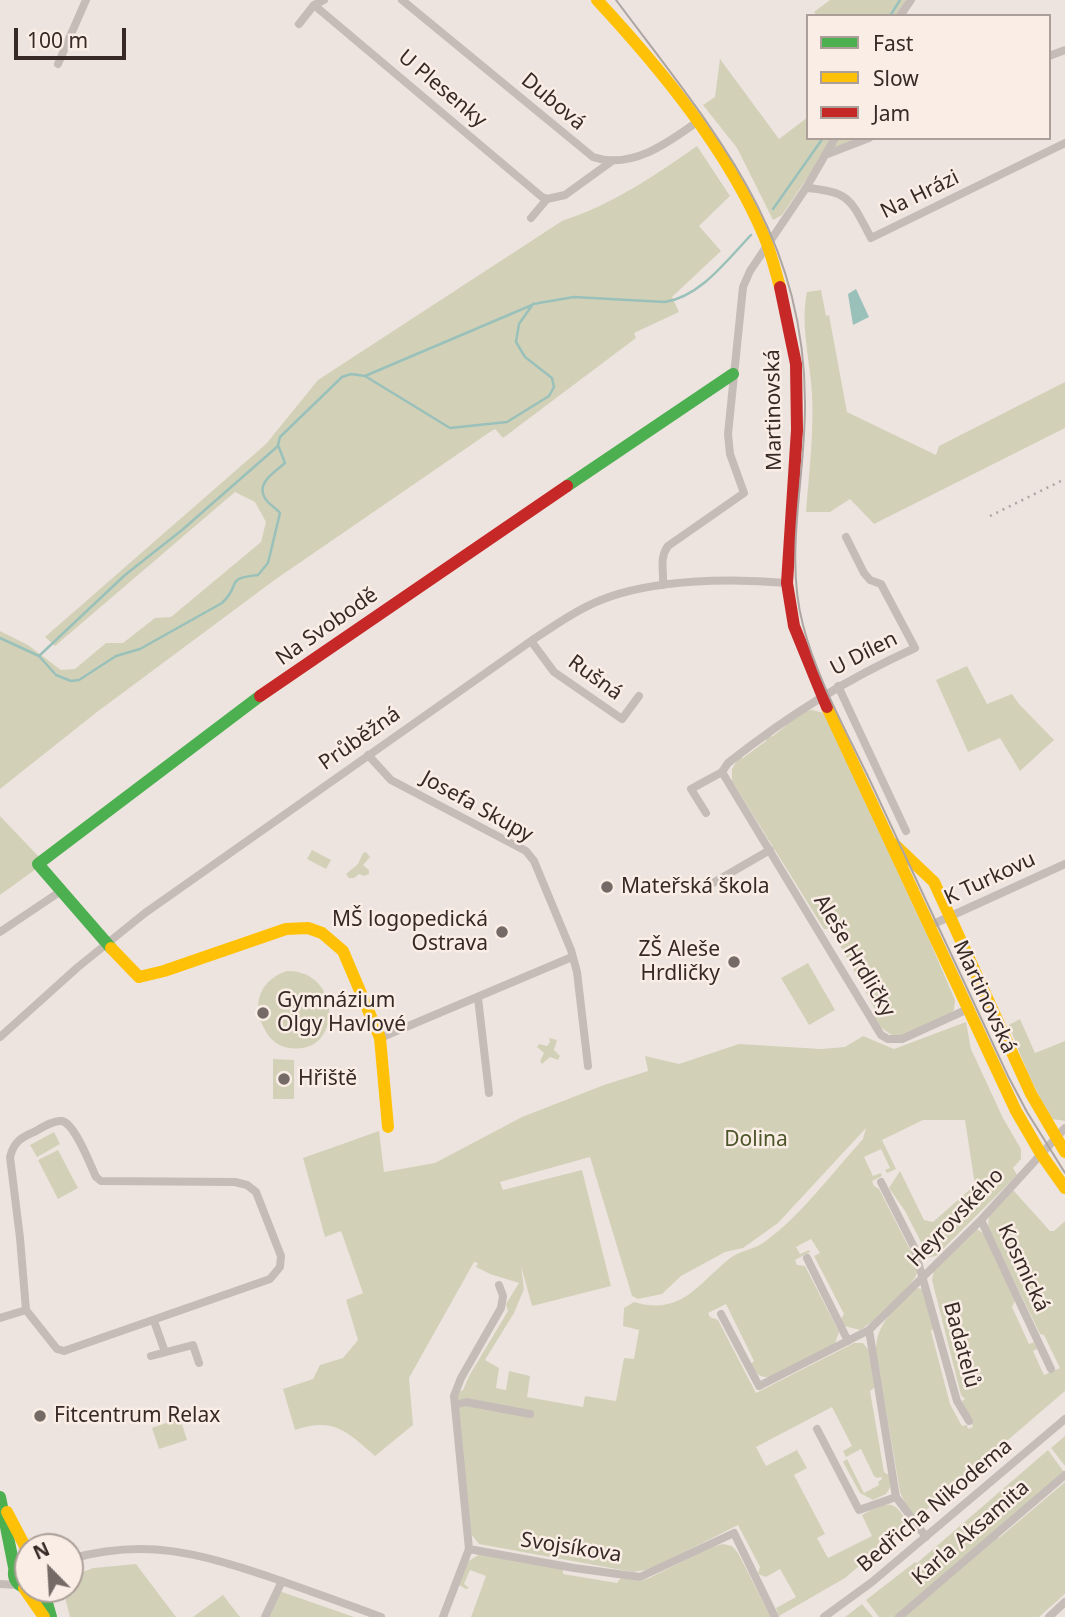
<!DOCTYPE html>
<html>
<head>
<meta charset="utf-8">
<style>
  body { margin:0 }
  #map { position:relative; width:1065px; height:1617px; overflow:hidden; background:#ede4df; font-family:"Noto Sans",sans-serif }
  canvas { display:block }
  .legend { position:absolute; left:806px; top:14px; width:245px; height:126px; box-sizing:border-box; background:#faede5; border:2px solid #ac9f99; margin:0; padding:9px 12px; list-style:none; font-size:21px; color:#362926 }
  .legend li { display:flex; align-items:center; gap:14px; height:35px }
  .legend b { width:35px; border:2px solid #ac9f99 }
  .north { position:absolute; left:14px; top:1533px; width:70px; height:70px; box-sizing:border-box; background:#faede5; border:2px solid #ac9f99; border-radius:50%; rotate:336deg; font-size:19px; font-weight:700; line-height:28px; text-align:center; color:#362926 }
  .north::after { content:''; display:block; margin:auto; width:24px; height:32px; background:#766a67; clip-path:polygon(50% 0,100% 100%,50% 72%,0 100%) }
  .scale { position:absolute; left:14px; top:28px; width:112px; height:32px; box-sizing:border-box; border:4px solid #362926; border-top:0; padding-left:9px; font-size:21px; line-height:24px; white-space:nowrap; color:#362926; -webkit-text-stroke:5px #faede5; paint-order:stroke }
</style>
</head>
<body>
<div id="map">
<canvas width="1065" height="1617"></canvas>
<ul class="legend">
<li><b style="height:9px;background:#4caf50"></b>Fast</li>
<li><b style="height:9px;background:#ffc107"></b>Slow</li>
<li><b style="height:9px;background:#c62828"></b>Jam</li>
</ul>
<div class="north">N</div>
<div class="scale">100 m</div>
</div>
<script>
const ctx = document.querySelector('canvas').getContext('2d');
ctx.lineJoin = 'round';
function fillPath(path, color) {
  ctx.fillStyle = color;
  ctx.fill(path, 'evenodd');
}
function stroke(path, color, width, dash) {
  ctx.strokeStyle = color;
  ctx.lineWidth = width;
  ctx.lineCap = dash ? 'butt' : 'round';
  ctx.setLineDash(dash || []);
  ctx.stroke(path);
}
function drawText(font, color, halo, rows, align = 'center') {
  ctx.font = font + ' "Noto Sans",sans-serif';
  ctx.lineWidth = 5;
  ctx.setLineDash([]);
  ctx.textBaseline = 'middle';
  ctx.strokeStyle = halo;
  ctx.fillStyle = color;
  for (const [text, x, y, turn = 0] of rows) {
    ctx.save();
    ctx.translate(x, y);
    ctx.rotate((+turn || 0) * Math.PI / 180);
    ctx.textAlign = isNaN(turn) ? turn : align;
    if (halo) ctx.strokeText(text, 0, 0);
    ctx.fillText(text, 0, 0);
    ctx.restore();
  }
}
const green = new Path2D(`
  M830 0H914L905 16H817L814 12Z
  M720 59 779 139 808 117V138H875L865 143 825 152 782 215 773 220 737 148 703 105 715 97Z
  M697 146 730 196 699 226 721 251 672 297 679 312 634 333 636 338 503 438 495 429 490 432 276 579 97 712 0 789V631L28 645 61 670 75 669 106 643H123L155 618 171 617 261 542 266 522 255 502 235 492 55 646 45 637 266 444 318 380 562 221C615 203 651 178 697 146Z
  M821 290 826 316 829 315 847 412 936 455 939 446 1065 382V428L874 524 850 499 830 512H806C809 473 814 433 812 393 810 360 800 324 807 292Z
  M967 666 987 704 1012 694 1019 704 1054 740 1020 771 1000 738 968 752 936 680Z
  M812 710 824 713 928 937 955 1000 954 1010 950 1013 903 1035 893 1036 879 1026 873 1017 876 1011 831 929H824L732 781V769L739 757 743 758 766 741V737L773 736 787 725V722L806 711Z
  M0 816 40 858 36 869 0 895Z
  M312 850 331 860 326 869 307 859Z
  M366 852 370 857 363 865 369 870V874L364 876 359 874 354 878H349L346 874 358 864 363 853Z
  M808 963 835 1010 809 1025 781 978Z
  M287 971C343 970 343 1056 290 1048 279 1047 270 1040 265 1030 251 1005 259 980 287 971Z
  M1020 1019 1035 1053 1065 1041V1121L1052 1119C1034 1089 1021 1058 1009 1025Z
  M966 1022 971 1049 1003 1118 1021 1149V1159L1013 1168 1017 1175 936 1256 925 1258 920 1250 923 1246 905 1211 889 1188 900 1171 924 1220 933 1222 975 1185 965 1120H923L882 1140 896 1169 887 1173 885 1170 890 1168 881 1149 864 1157 873 1176 881 1173 882 1176 872 1181 874 1186 879 1189 916 1261C916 1263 917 1271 917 1273 914 1286 872 1324 860 1330L844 1326 841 1319 844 1314 814 1256 820 1253 811 1239 796 1247 800 1254 809 1250 810 1252 795 1260 797 1265 805 1266 839 1332 835 1344 771 1377C760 1378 756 1374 750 1365L754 1361 726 1304 708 1313 710 1317 718 1320 756 1393 854 1343H863L868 1349 874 1383V1388L870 1391 884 1472 890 1476 891 1486 886 1494 873 1500 860 1493 843 1462 847 1459 864 1493 879 1485 878 1482 882 1479 881 1477 877 1478 874 1476 861 1449 846 1457 843 1451 852 1446 832 1407 756 1447 766 1466 797 1450 807 1468 794 1475 825 1534 817 1538 828 1558 872 1536 862 1515C886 1502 895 1497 908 1525L845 1578 779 1616 776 1608 796 1597 780 1569 766 1577 758 1574 760 1567 738 1525 651 1569 633 1572 479 1544 470 1533 457 1393 463 1390 469 1376 508 1311 506 1304 519 1283 490 1274 476 1267 478 1263 474 1262 409 1378 413 1425 375 1456C346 1431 334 1417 295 1430L283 1389 313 1379 320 1365 343 1358 358 1340 346 1300 363 1293 341 1231 325 1237 303 1158 379 1131 384 1172 435 1163 522 1117 604 1085 648 1071 645 1056 679 1064 739 1044 821 1049 845 1047 863 1036 894 1049ZM866 1128 863 1139C831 1174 801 1216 763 1243 753 1250 742 1249 729 1259 697 1285 681 1316 634 1302L624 1308 623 1326 639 1330 634 1359 624 1358 616 1401 585 1396 583 1407 527 1397 530 1376 509 1371 506 1390 496 1388 499 1368 485 1360 514 1313 524 1289 521 1266 532 1306 611 1286 582 1170 503 1190 500 1182 590 1157 632 1296 638 1299 662 1294 681 1276 725 1252 743 1248 778 1223Z
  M549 1038 557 1040 554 1050 560 1056 558 1060 550 1057 542 1064 540 1061 544 1053 537 1047 539 1044 547 1046 550 1042Z
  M273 1059 294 1060V1099H273Z
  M54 1132 60 1144 37 1157 30 1145Z
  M58 1150 78 1188 58 1199 38 1160Z
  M1014 1191 1050 1231H1054L1065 1221V1391L917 1518 907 1507 900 1492 876 1352C875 1323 897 1307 916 1288L923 1289 934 1328 931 1331 950 1404 962 1426 967 1425 968 1429 973 1427 962 1401 965 1399 961 1395 932 1280 934 1270 977 1229 984 1234 1015 1301 1012 1307 1029 1344 1034 1342 1037 1349 1033 1351 1044 1375 1060 1368 1044 1335 1040 1334 988 1227 989 1217 1009 1192Z
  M180 1418 187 1440 159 1449 152 1428Z
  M1065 1436V1466L1051 1448Z
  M1048 1450 1064 1472 895 1617H879L866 1600 915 1562 917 1563Z
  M1065 1482V1594L1039 1617H903L996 1536 999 1538Z
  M723 1544 732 1546 738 1553 771 1617H471L486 1576 470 1570 464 1584 469 1588 466 1589 459 1585 467 1562 480 1554 563 1569V1574L617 1583 621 1578 641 1581 649 1578 712 1547Z
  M136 1564 176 1617H70L63 1589H70V1577L93 1568Z
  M282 1592 354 1617H268L279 1593Z
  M223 1595 240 1617H193Z
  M862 1604 873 1617H845Z`);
const water = new Path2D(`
  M856 289 869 317 853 325 848 294Z`);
const stream = new Path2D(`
  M890 16 900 0
  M773 209 823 138
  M365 376 532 305
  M0 638 39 656 56 675 71 681 79 680 116 656 140 649 222 603C243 583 223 579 258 575L268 563 280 513C275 507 266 503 264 496 257 482 276 471 285 463L278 445 280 437 342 377 351 374 365 376 450 428 507 422 549 396 554 387 552 378 525 357 516 342 519 324 533 304 574 297 665 302C701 296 727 260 751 235
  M39 656 125 575 182 530 278 446`);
const street = new Path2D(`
  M402 0 593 157C631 170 668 143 697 122
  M314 5 542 197 547 199 565 195 612 161
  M900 16 911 0
  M299 24 314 5 324 0
  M1049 56 1065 50
  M58 64 86 0
  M825 155 869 138
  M806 188C851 191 851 201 871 238L1065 143
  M531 218 547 199
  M663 585C664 571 659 558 668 546L744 493 730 454 728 434 743 287 750 271 806 188 835 138
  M531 641 554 672 622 719 639 696
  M838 686 906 831
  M368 755 391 780 526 851 534 861 571 950 577 972 588 1066
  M722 772 881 1035 888 1039H902L968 1009
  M706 813 691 789 722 772 728 763C789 715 845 680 915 648L881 584 870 580 864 573 846 537
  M699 891 770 850
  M929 926 1065 864
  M0 932 61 891
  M478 998 489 1093
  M0 1037 78 967 145 913 531 641C554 626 576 610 601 600 653 579 731 578 787 583
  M380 1038 572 957
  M881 1182 914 1247 957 1401 969 1421
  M981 1220 1051 1369
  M807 1258 848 1341
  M721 1314 759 1386 869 1330 981 1220 1065 1128
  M0 1318 26 1310 20 1238 10 1157C14 1141 22 1137 36 1131 43 1127 54 1120 62 1121 75 1124 90 1164 96 1177L101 1181 235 1182 247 1185 256 1192 281 1256 280 1267 270 1279 64 1351 57 1349 26 1310
  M154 1321 165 1352
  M869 1330 896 1497 926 1537
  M151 1356 193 1345 199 1363
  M455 1405 466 1402 530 1414
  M817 1429 859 1510 896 1497
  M469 1549 574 1568 640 1577 734 1533 775 1617
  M70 1559C146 1538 198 1553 270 1577 307 1590 344 1603 381 1617
  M0 1584 18 1585
  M265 1617 282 1581
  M443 1617 469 1549 454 1396 461 1378 501 1308 503 1296 499 1285
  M824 1617 872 1582 1065 1419
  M899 1617 1065 1475
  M1049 1617 1065 1602`);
const fast = new Path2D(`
  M567 486 733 374
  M111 948 38 864 260 696
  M0 1497 14 1567
  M18 1562C10 1574 14 1585 28 1589
  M43 1589 51 1617`);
const slow = new Path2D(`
  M597 0C660 68 728 150 764 236 771 252 775 270 780 287
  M827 707 1016 1111 1041 1154 1065 1188
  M894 844 934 882 1031 1094 1065 1152
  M111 948 139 977 164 971 286 929 308 928 322 933 343 951 380 1038 388 1127
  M7 1512 28 1552
  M24 1588 44 1617`);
const jam = new Path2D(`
  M780 287 796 364 797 430 787 583 794 626 827 707
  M260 696 567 486`);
const tram = new Path2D(`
  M616 0C713 130 804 230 805 402 806 474 784 555 803 625 817 680 849 736 873 787 918 883 963 980 1008 1076L1027 1112 1065 1173`);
const rail = new Path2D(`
  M990 516 1065 479`);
const markers = [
  [607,887,7,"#766a67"],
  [502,932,7,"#766a67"],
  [734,962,7,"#766a67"],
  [263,1013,7,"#766a67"],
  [284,1079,7,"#766a67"],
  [40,1416,7,"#766a67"]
];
const streetNames = [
  ["U Plesenky",442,89,40],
  ["Dubová",553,102,40],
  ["Na Hrázi",920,195,-26],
  ["Martinovská",774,410,-91],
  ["Na Svobodě",327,627,-35],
  ["U Dílen",864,654,-27],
  ["Rušná",595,678,36],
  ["Průběžná",360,739,-35],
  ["Josefa Skupy",477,807,29],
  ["K Turkovu",990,879,-25],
  ["Aleše Hrdličky",854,956,59],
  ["Martinovská",984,997,65],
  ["Heyrovského",956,1218,-46],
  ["Kosmická",1023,1268,65],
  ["Badatelů",961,1345,75],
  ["Bedřicha Nikodema",935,1506,-40],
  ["Karla Aksamita",971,1533,-41],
  ["Svojsíkova",571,1548,9]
];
const poiNames = [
  ["Mateřská škola",621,887],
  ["MŠ logopedická",488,920,"right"],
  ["Ostrava",488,944,"right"],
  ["ZŠ Aleše",720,950,"right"],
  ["Hrdličky",720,974,"right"],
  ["Gymnázium",277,1001],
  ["Olgy Havlové",277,1025],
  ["Hřiště",298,1079],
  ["Fitcentrum Relax",54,1416]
];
const parkNames = [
  ["Dolina",756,1140]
];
fillPath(green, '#d2d1b8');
fillPath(water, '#9ac0ba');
stroke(stream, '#9ac0ba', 2.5);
stroke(street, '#c5bcb8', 8);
stroke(fast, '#4caf50', 12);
stroke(slow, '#ffc107', 12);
stroke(jam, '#c62828', 12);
stroke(tram, '#ada5a2', 2);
stroke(rail, '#ada5a2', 2.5, [2, 5]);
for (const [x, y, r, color] of markers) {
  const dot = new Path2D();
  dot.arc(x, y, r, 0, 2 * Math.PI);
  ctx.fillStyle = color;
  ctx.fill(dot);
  stroke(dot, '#faede5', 2.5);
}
drawText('21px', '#362926', '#faede5', streetNames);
drawText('21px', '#362926', '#faede5', poiNames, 'left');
drawText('21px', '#4c5629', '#faede5', parkNames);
</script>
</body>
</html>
